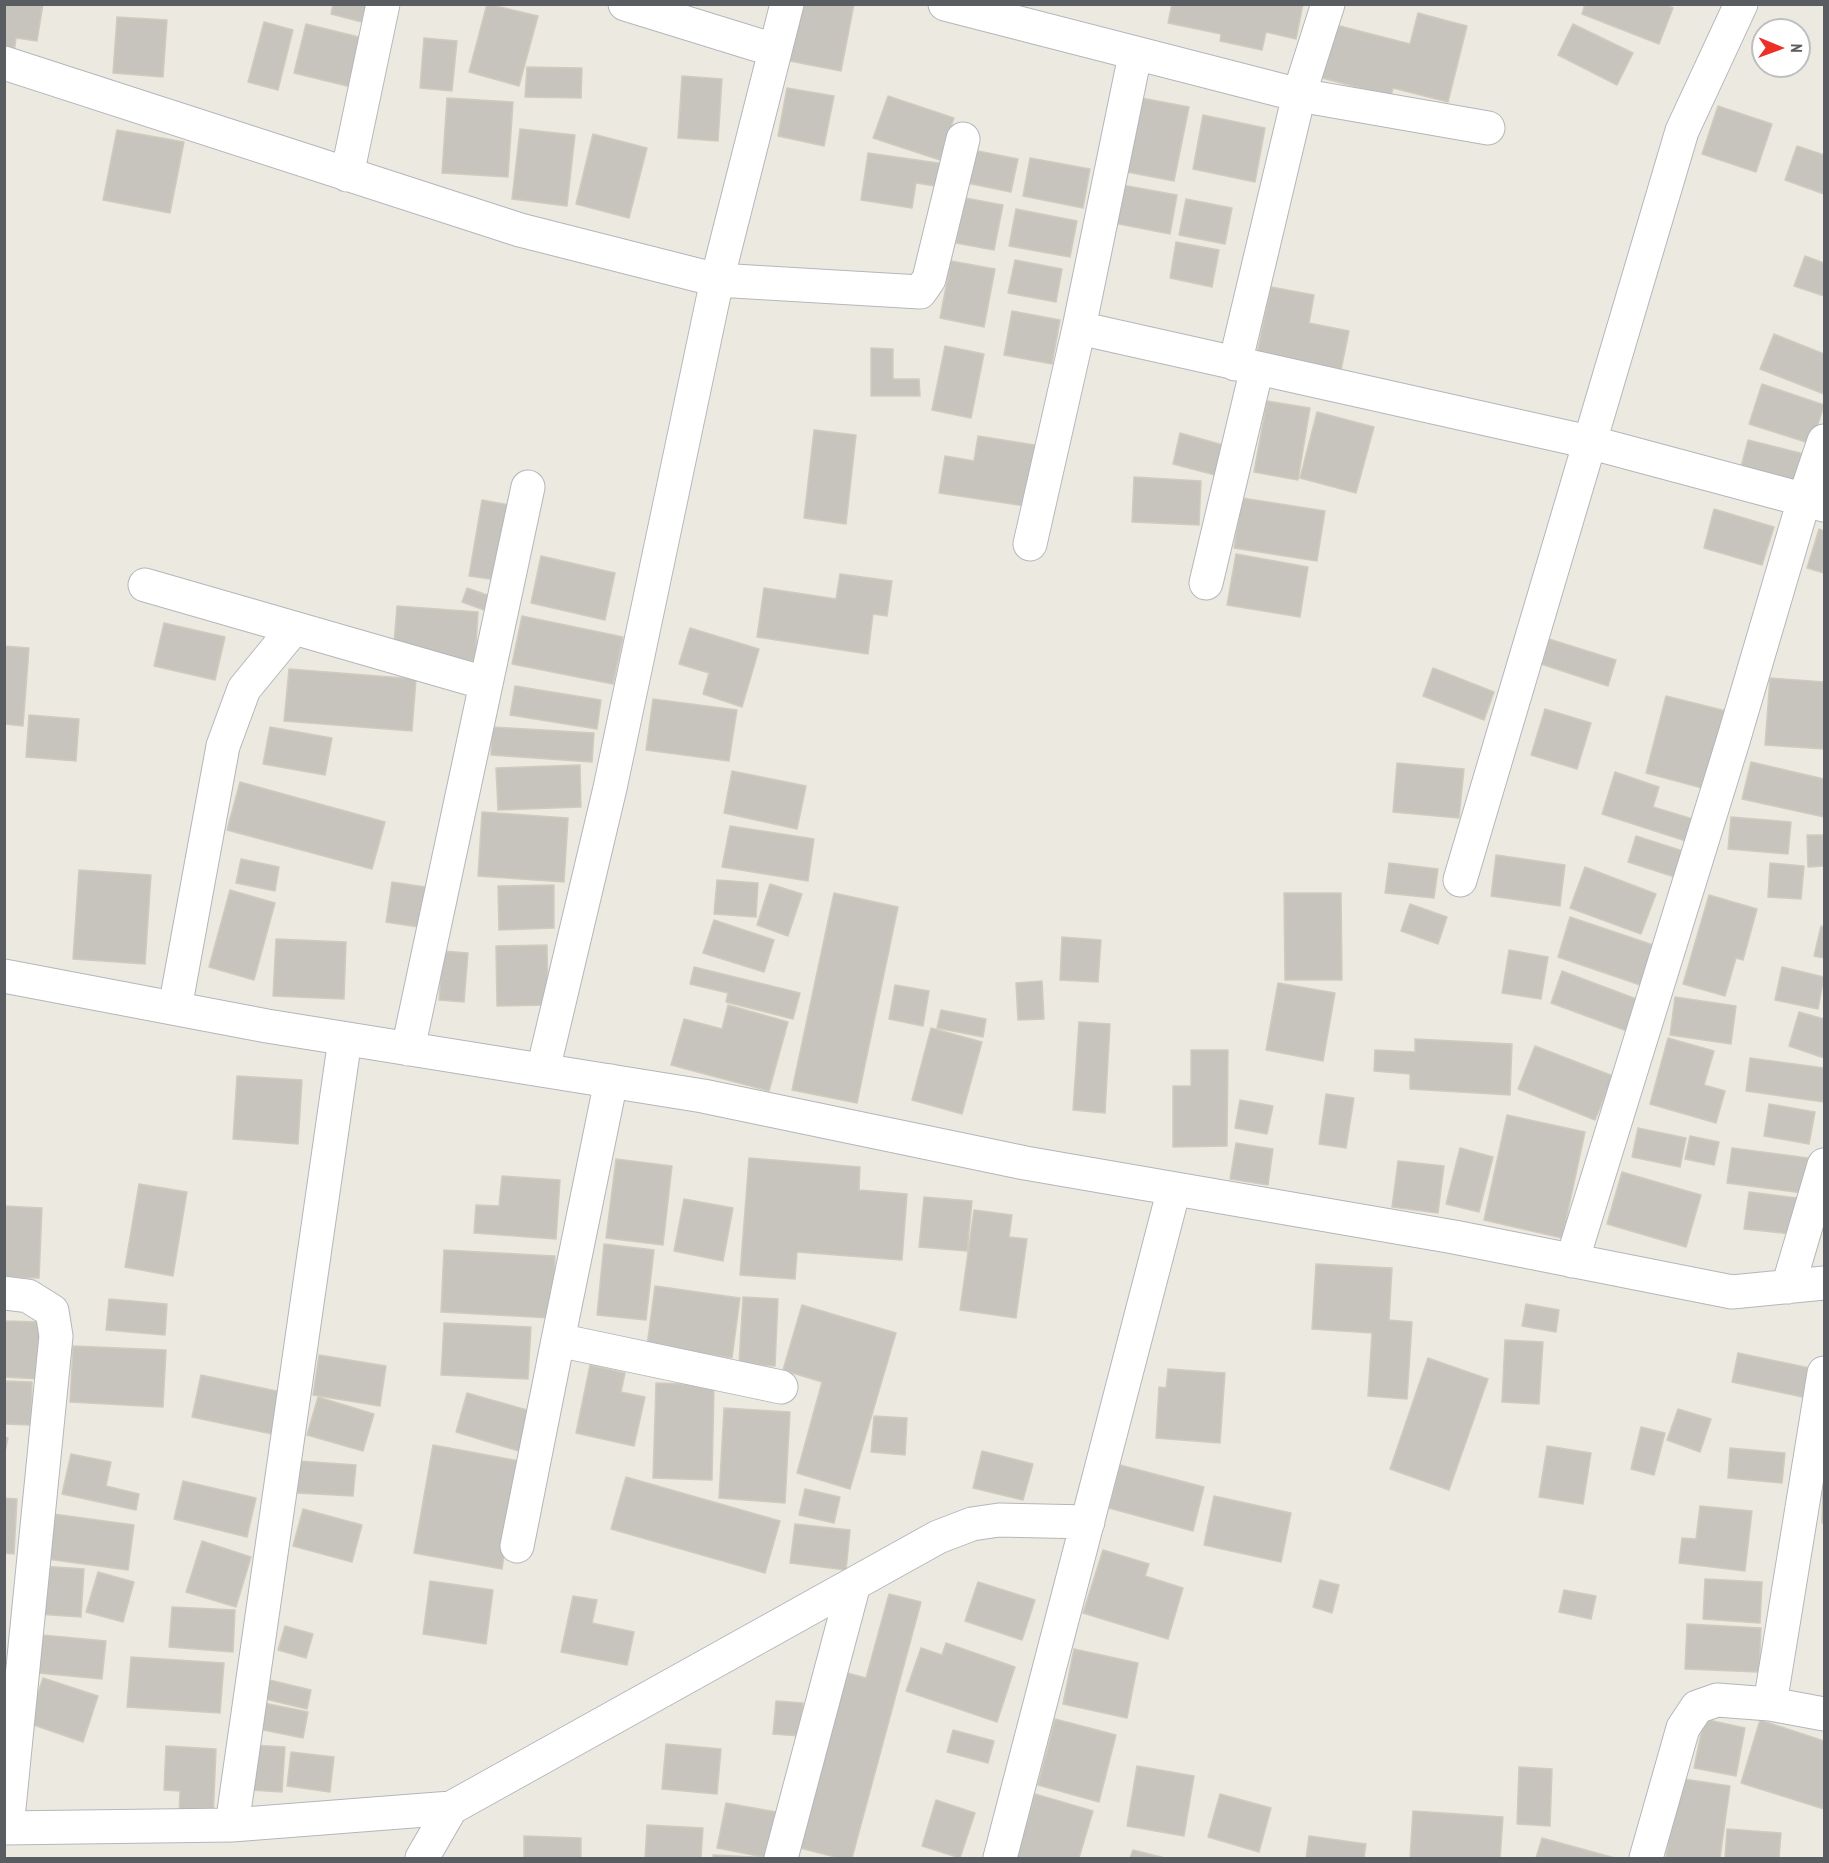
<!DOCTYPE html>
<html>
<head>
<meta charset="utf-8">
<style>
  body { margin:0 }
  #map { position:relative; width:1829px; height:1863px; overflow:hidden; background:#ece9e0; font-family:"PT Sans Narrow",sans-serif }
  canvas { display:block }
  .frame { position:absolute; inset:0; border:6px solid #595d61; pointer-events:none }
  .north { position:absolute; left:1751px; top:18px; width:60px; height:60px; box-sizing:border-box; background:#fff; border:2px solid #bdbec0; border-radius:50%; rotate:91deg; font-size:16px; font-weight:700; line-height:24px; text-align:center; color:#595d61 }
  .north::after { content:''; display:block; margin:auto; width:21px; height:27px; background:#ed2f25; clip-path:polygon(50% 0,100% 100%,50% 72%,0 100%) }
</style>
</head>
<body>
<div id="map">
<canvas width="1829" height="1863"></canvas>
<div class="frame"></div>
<div class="north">N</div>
</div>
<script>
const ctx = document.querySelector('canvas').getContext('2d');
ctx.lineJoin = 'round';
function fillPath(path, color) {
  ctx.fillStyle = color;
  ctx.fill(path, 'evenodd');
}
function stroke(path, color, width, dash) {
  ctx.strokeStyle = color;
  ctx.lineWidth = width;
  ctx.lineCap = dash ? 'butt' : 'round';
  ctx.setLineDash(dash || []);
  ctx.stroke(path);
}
const building = new Path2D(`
  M4 4H43L37 41 16 38 14 53 4 51Z
  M333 4H367L362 22 331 14Z
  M487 4 538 16 519 86 469 72Z
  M801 4H854L841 71 790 61Z
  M1172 4H1303L1296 39 1266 32 1262 50 1220 41 1221 34 1168 23Z
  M1585 4H1665L1673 8 1659 44 1582 14Z
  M1418 13 1467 26 1448 102 1393 88 1391 96 1322 78 1336 25 1410 44Z
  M117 17 167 20 163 77 113 73Z
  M264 22 293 30 278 90 248 82Z
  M306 24 363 38 351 87 294 73Z
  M1573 24 1633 53 1617 85 1558 55Z
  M424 38 457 41 452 91 420 88Z
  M527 67 582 68 581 98 525 97Z
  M682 76 722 79 718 141 678 138Z
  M787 88 834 96 824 146 778 136Z
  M888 96 954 118 940 160 873 138Z
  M1136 97 1189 107 1174 181 1122 171Z
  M447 98 513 102 508 177 442 173Z
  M1718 106 1772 124 1756 172 1702 154Z
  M1203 115 1265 128 1255 182 1193 169Z
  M520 129 575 135 567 206 512 199Z
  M117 130 184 142 170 213 103 200Z
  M593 134 647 148 629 218 576 204Z
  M1797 146 1824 155V194L1785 180Z
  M973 150 1018 159 1011 192 967 183Z
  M868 153 945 164 942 187 916 183 912 208 861 200Z
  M1030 158 1090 169 1083 208 1023 196Z
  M1122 185 1177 195 1170 234 1114 223Z
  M965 198 1003 205 994 250 956 243Z
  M1186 199 1232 208 1225 244 1179 235Z
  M1016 209 1077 221 1070 257 1009 246Z
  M1176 242 1219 250 1212 287 1170 278Z
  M1805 256 1824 263V296L1794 286Z
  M1015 260 1062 269 1056 302 1008 293Z
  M951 261 995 269 984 327 940 318Z
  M1271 287 1314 295 1309 323 1349 331 1340 375 1256 358Z
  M1012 311 1060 320 1052 364 1004 355Z
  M1774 334 1824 354V394L1760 369Z
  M945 346 984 354 971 418 932 410Z
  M871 348 893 349V379H919L920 396H871Z
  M1762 384 1824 405 1812 444 1749 424Z
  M1267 401 1310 408 1298 480 1254 472Z
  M1317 412 1374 427 1356 493 1300 478Z
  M814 430 856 435 846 524 804 518Z
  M1180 433 1223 445 1215 475 1173 464Z
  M978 436 1041 446 1032 507 939 493 945 456 974 461Z
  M1748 440 1804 454 1798 481 1741 467Z
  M1134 477 1201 481 1199 525 1132 522Z
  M1242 498 1325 511 1317 561 1234 548Z
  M482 500 509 505 497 580 469 576Z
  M1714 509 1774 527 1762 565 1704 548Z
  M1819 529 1824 531V573L1807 568Z
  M1236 554 1308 567 1300 617 1227 605Z
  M541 556 615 573 605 620 531 603Z
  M840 574 892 581 887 616 873 614 868 654 757 637 764 588 836 599Z
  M467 588 493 597 487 611 462 602Z
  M397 606 478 612 475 661 393 655Z
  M522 616 623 637 613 684 512 664Z
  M164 623 225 637 215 680 154 666Z
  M690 628 759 649 742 707 703 694 709 673 679 664Z
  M1549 639 1616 660 1608 686 1541 664Z
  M4 646 29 648 23 726 4 724Z
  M1433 668 1494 692 1484 720 1423 696Z
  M289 669 416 679 412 731 284 721Z
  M1770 678 1824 682V749L1765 745Z
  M515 686 601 700 597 729 510 715Z
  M1666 696 1726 711 1706 789 1646 773Z
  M653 699 737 710 729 761 646 750Z
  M1545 709 1591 723 1577 769 1531 755Z
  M29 715 79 719 76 761 26 757Z
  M270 727 332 738 325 775 263 764Z
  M492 727 594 733 592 762 491 755Z
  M1751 762 1824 779V817L1742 799Z
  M1397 763 1464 769 1459 818 1393 812Z
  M580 765 581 807 498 810 496 768Z
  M732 771 806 786 797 829 724 813Z
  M1615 772 1659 787 1653 807 1696 820 1689 842 1602 814Z
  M240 782 385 822 372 869 227 830Z
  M482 812 568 818 564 882 478 876Z
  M1731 817 1791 822 1788 854 1728 849Z
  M730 826 814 839 808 881 722 867Z
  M1807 835H1824V866L1808 867Z
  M1636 836 1686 852 1678 878 1628 862Z
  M1496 855 1565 865 1560 906 1491 896Z
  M241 859 279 867 275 891 236 883Z
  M1389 863 1438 869 1434 898 1385 893Z
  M1770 863 1804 866 1801 899 1768 897Z
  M1585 867 1656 894 1641 934 1570 908Z
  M79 870 151 875 145 964 73 959Z
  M717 880 758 883 756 917 714 914Z
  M392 882 425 887 418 927 386 922Z
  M770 884 802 894 788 936 757 925Z
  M554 885V928L499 930 498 886Z
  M230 890 275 903 254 980 209 967Z
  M834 893 898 907 857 1103 792 1090Z
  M1284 893H1341L1342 980H1285Z
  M1709 895 1757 909 1743 960 1736 958 1725 996 1683 984Z
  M1410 904 1447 917 1438 944 1401 931Z
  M1570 917 1659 947 1646 987 1558 957Z
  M714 920 774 940 764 972 703 953Z
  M1821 926 1824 927V958L1814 956Z
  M1062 937 1101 940 1098 982 1060 980Z
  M276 939 346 942 344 999 273 996Z
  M547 945 548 1005 497 1006 496 946Z
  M1509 950 1548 957 1541 999 1502 993Z
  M443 951 468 953 464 1002 439 1000Z
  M694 967 800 993 793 1019 726 1002 728 993 690 984Z
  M1782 967 1824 977 1818 1009 1775 1000Z
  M1562 971 1639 1000 1627 1031 1551 1003Z
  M1042 981 1044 1019 1018 1020 1016 983Z
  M1278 983 1335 993 1323 1061 1266 1050Z
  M895 985 929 991 923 1026 889 1019Z
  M1675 997 1736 1006 1731 1044 1670 1035Z
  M728 1005 788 1022 769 1091 671 1065 684 1019 722 1029Z
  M941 1010 986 1019 983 1037 937 1028Z
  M1799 1012 1824 1019V1058L1789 1046Z
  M1079 1022 1110 1024 1105 1113 1073 1110Z
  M931 1028 982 1042 962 1114 912 1100Z
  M1668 1038 1714 1051 1704 1085 1725 1091 1716 1123 1650 1104Z
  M1415 1039 1512 1044 1510 1095 1410 1089V1074L1374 1071 1375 1050 1415 1052Z
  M1535 1046 1613 1076 1595 1120 1518 1089Z
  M1191 1050H1228L1227 1146 1173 1147V1086H1191Z
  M1750 1058 1824 1068V1102L1746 1091Z
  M237 1076 302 1080 298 1144 233 1139Z
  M1326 1094 1354 1098 1346 1148 1319 1144Z
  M1240 1100 1273 1106 1267 1134 1235 1128Z
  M1769 1104 1815 1112 1809 1144 1764 1136Z
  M1507 1115 1585 1132 1562 1238 1484 1220Z
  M1638 1128 1686 1138 1680 1167 1632 1157Z
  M1690 1136 1719 1142 1714 1165 1685 1159Z
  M1236 1143 1273 1149 1268 1185 1230 1179Z
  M1460 1148 1493 1157 1479 1212 1446 1204Z
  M1732 1148 1808 1158 1803 1193 1727 1183Z
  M749 1158 860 1167 859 1190 907 1194 902 1260 797 1252 795 1279 740 1275Z
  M616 1159 672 1166 663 1245 606 1238Z
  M1398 1161 1444 1166 1438 1213 1392 1207Z
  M1622 1172 1701 1195 1686 1247 1607 1224Z
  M502 1176 560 1180 556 1239 474 1233 476 1205 499 1206Z
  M139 1184 187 1192 173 1276 125 1267Z
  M1749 1192 1797 1198 1792 1234 1744 1229Z
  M924 1197 972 1201 967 1251 919 1247Z
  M684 1199 733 1208 723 1261 674 1251Z
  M4 1206 42 1208 39 1278 4 1277Z
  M974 1210 1012 1215 1009 1237 1027 1239 1016 1318 960 1310Z
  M604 1244 654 1250 646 1320 597 1315Z
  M444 1250 555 1256 552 1318 441 1312Z
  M1316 1264 1392 1268 1389 1320 1412 1322 1407 1399 1368 1396 1372 1333 1312 1329Z
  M655 1286 740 1298 732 1358 647 1346Z
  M743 1297 778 1299 775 1366 739 1364Z
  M109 1299 167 1304 165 1335 106 1330Z
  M1526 1304 1559 1310 1556 1332 1522 1326Z
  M802 1305 896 1333 850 1489 797 1473 822 1382 783 1370Z
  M4 1321 42 1322 40 1379 4 1377Z
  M444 1323 531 1327 528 1379 441 1375Z
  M1505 1340 1543 1342 1539 1404 1502 1402Z
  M73 1346 166 1350 163 1407 70 1402Z
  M1738 1353 1819 1370 1812 1399 1732 1382Z
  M319 1355 386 1366 380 1406 313 1395Z
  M1428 1358 1488 1379 1449 1490 1390 1469Z
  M590 1365 625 1373 621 1392 645 1397 634 1446 576 1433Z
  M1168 1369 1225 1373 1220 1443 1156 1438 1159 1387 1166 1388Z
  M201 1375 281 1392 272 1434 192 1417Z
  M4 1381 32 1382 31 1425 4 1424Z
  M656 1383 714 1385 712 1480 653 1478Z
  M467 1393 534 1412 522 1452 456 1432Z
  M318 1397 374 1414 363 1451 307 1435Z
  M724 1408 790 1412 785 1503 719 1498Z
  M1678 1409 1711 1419 1700 1452 1667 1440Z
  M874 1416 907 1418 905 1455 871 1452Z
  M1641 1427 1665 1433 1654 1475 1631 1469Z
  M4 1437 8 1438 4 1456Z
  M433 1445 519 1461 502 1569 414 1553Z
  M1547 1446 1591 1453 1583 1504 1539 1497Z
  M1730 1448 1785 1453 1782 1483 1728 1478Z
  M982 1451 1033 1464 1023 1500 973 1488Z
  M71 1454 111 1462 106 1486 139 1494 136 1510 62 1494Z
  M299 1461 356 1465 353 1496 297 1493Z
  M1120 1465 1204 1487 1193 1531 1109 1508Z
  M626 1477 780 1521 765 1573 611 1529Z
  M183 1481 256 1498 247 1537 174 1519Z
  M805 1489 840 1497 834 1523 799 1515Z
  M1823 1489H1824V1523H1822Z
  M1214 1496 1291 1513 1281 1562 1204 1545Z
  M4 1498 17 1499 14 1554 4 1553Z
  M1700 1506 1752 1511 1745 1571 1679 1563 1682 1538 1696 1539Z
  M303 1509 362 1525 352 1562 293 1546Z
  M53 1514 134 1525 128 1570 47 1559Z
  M795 1524 850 1530 846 1570 790 1563Z
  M202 1541 251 1557 236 1607 186 1592Z
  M1103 1550 1149 1564 1145 1576 1183 1588 1168 1639 1083 1613Z
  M41 1566 84 1569 81 1617 37 1614Z
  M98 1572 134 1582 123 1622 86 1612Z
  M1705 1579 1762 1582 1760 1623 1703 1619Z
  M1320 1580 1339 1585 1332 1613 1313 1607Z
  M430 1581 493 1590 486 1644 423 1634Z
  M978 1582 1035 1600 1022 1640 965 1621Z
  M1564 1590 1596 1596 1591 1619 1559 1612Z
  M889 1594 921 1602 852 1858H839L800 1848 847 1673 866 1678Z
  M573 1596 597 1600 592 1623 634 1632 627 1665 561 1652Z
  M172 1607 235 1610 233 1652 169 1647Z
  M1687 1624 1761 1628 1759 1672 1685 1669Z
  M285 1626 313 1634 306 1658 278 1650Z
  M42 1635 106 1641 102 1679 38 1673Z
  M946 1643 1015 1667 997 1722 906 1691 921 1648 942 1655Z
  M1074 1649 1138 1663 1127 1718 1063 1704Z
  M131 1657 224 1663 220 1713 127 1707Z
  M43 1678 98 1696 83 1742 28 1723Z
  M261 1678 311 1690 307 1709 257 1697Z
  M254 1701 308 1712 303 1738 249 1727Z
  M776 1701 803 1703 800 1736 773 1734Z
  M1055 1719 1116 1735 1099 1802 1038 1785Z
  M1704 1719 1745 1728 1736 1776 1694 1768Z
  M1760 1720 1824 1741V1809L1741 1783Z
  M953 1730 994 1741 988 1763 947 1752Z
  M666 1744 721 1749 717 1794 662 1789Z
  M253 1745 285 1747 282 1792 251 1790Z
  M166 1746 216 1749 213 1820 179 1818 180 1791 164 1790Z
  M291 1752 334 1757 330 1792 287 1786Z
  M1137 1766 1194 1776 1184 1836 1127 1826Z
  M1519 1767 1552 1769 1550 1826 1517 1824Z
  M1677 1778 1730 1786 1720 1858H1666Z
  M1035 1794 1093 1811 1079 1858H1016Z
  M1220 1794 1271 1808 1259 1852 1208 1837Z
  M936 1800 975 1813 960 1858 922 1846Z
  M726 1803 776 1812 768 1858 717 1848Z
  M1413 1811 1503 1817 1500 1858H1410Z
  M647 1825 703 1828 701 1858H645Z
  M1727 1829 1781 1833 1779 1858H1725Z
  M524 1836 581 1838V1858H524Z
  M1309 1836 1366 1844 1364 1858H1306Z
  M1542 1838 1615 1858H1536Z
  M1133 1850 1165 1858H1130Z
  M713 1855 772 1858H713Z`);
const minor = new Path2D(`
  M625 4 774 50
  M945 4 1299 95 1488 128
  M1135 55 1079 328 1589 442 1824 505
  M4 63 520 230 717 280 920 292 929 279 963 139
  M347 175 383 4
  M1235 364 1299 95 1328 4
  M1030 544 1079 328
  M1206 583 1257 368
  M145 585 485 683
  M1460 880 1682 131 1741 4
  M4 976 267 1026 703 1096 1025 1163 1454 1237 1732 1292 1824 1283
  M175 1008 223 746 244 689 294 628
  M408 1049 528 487
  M543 1070 610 788 717 280 787 4
  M611 1081 558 1340 781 1387
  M1572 1261 1733 741 1804 500 1824 441
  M1788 1287 1824 1165
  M4 1293 28 1296 52 1311 56 1336 7 1828
  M517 1546 558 1340
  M1770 1704 1824 1373
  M232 1825 345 1039
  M4 1828 232 1825 451 1808 938 1537 972 1524 999 1520 1088 1522
  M422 1858 451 1808
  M781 1858 854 1584
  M1000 1858 1174 1189
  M1646 1858 1683 1728 1697 1707 1717 1700 1770 1704 1824 1714`);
fillPath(building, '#c7c4bd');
stroke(building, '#d1cbbe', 1.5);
stroke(minor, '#b3b7bb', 35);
stroke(minor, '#fff', 33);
</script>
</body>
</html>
